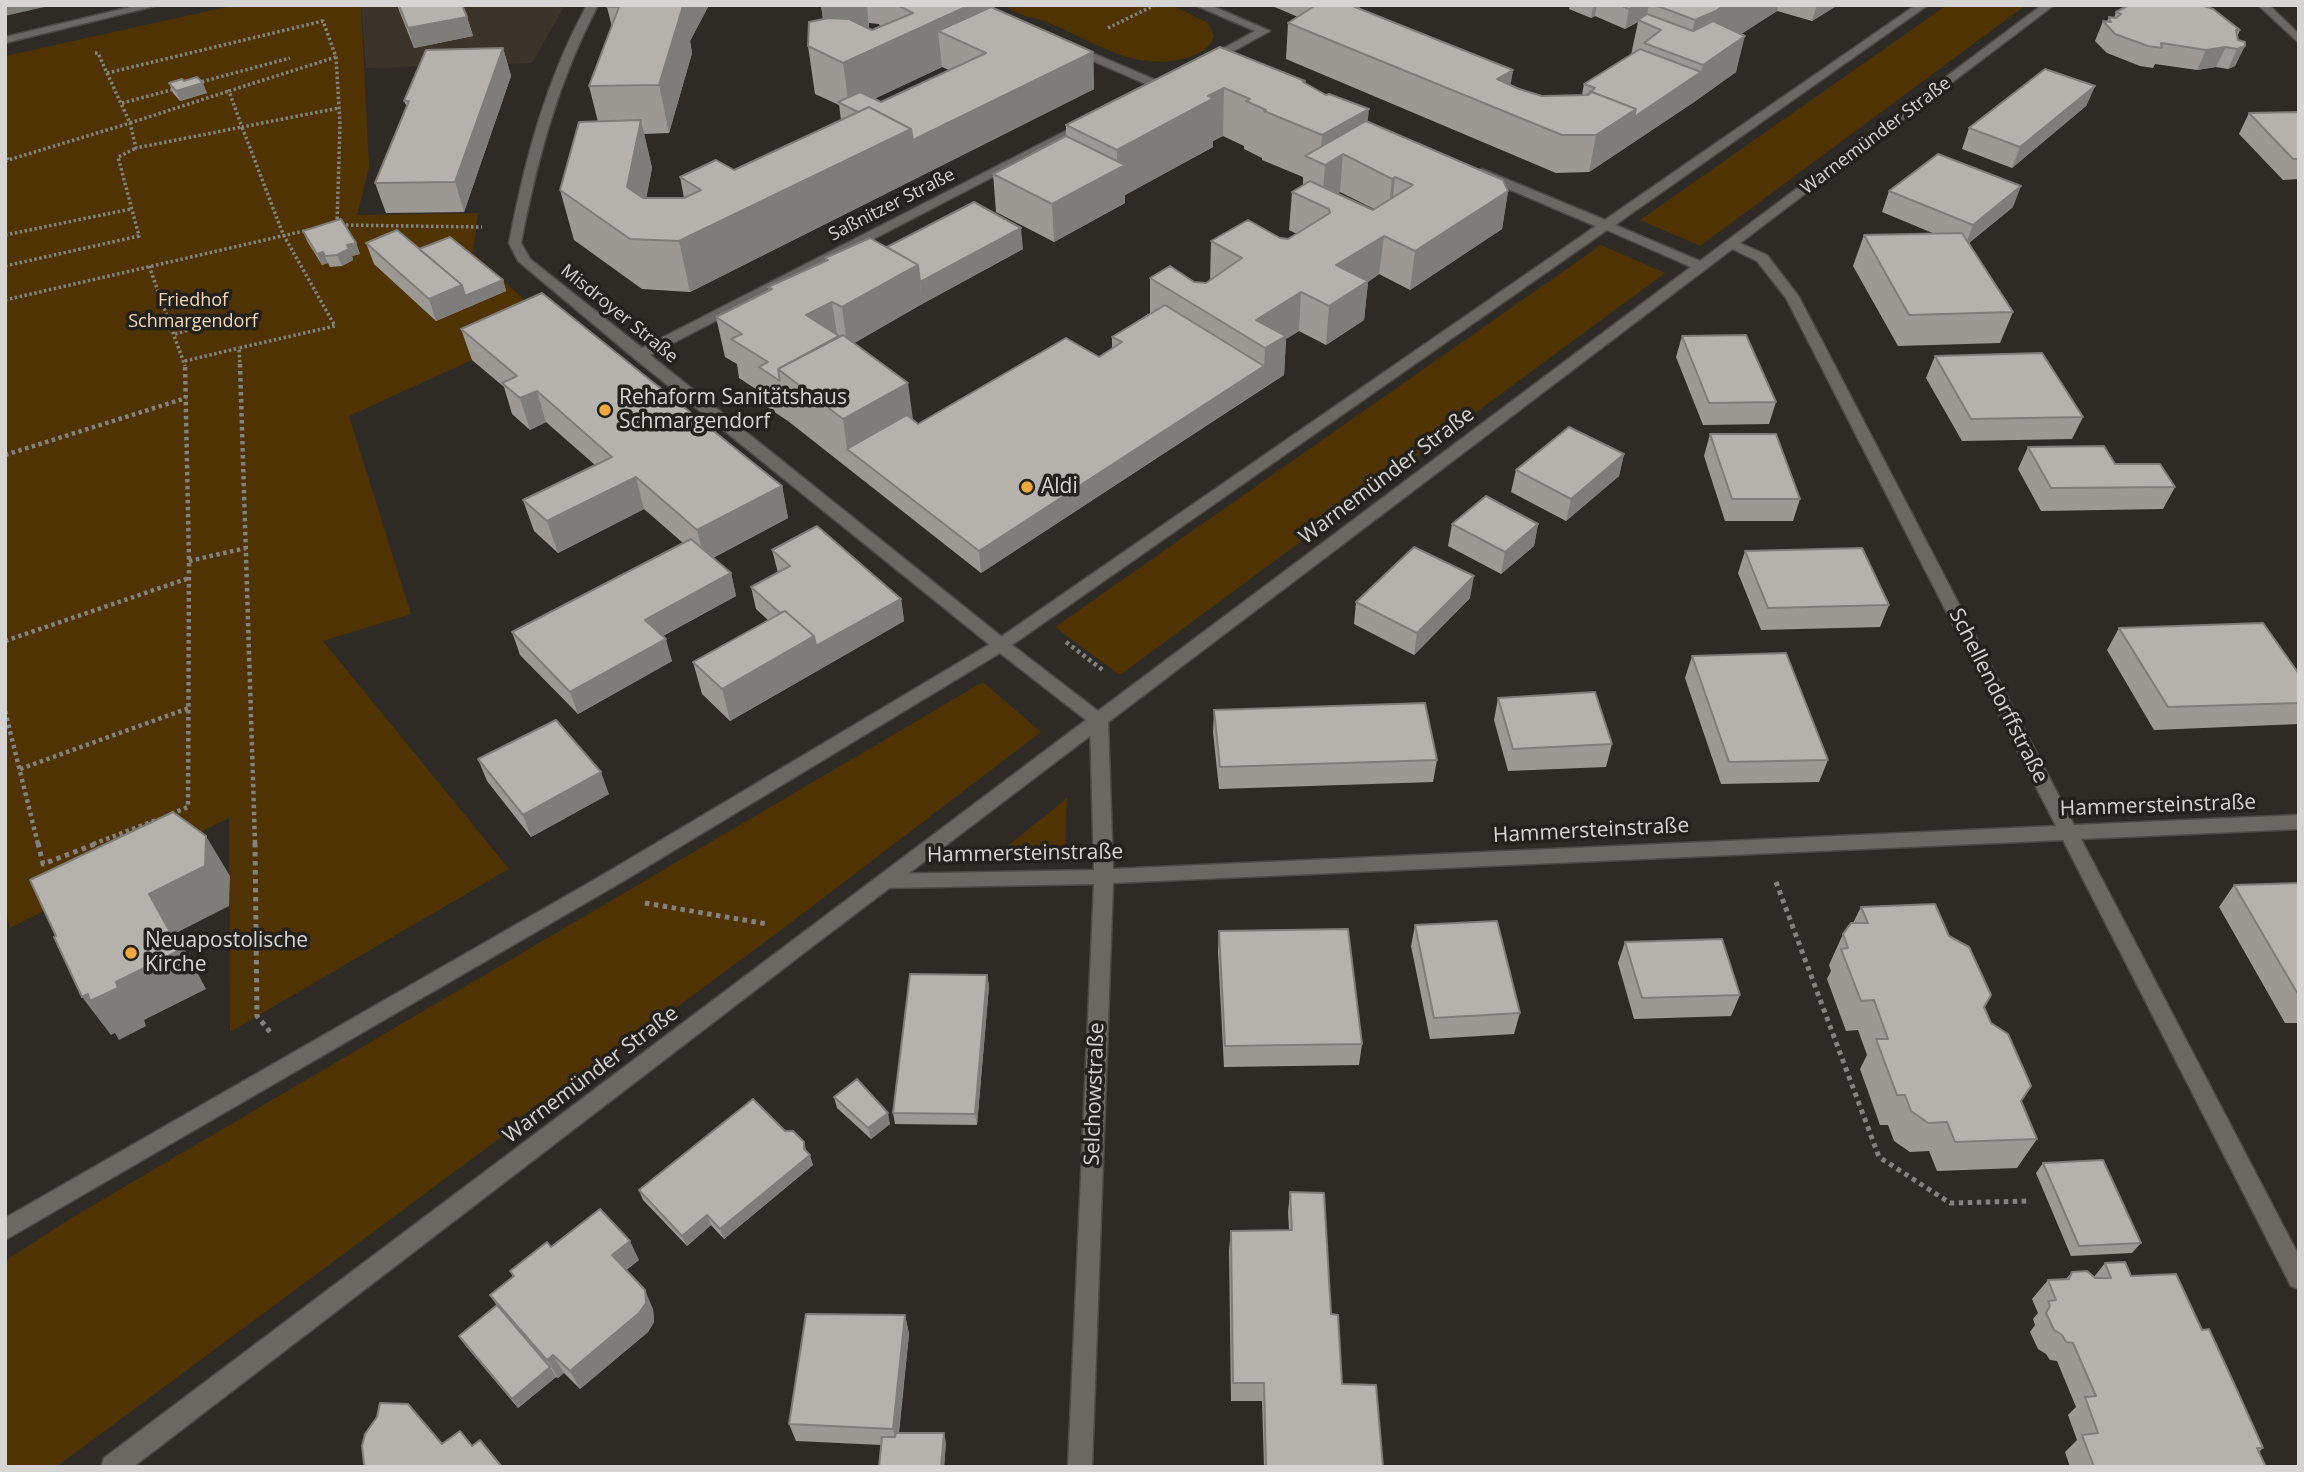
<!DOCTYPE html>
<html>
<head>
<meta charset="utf-8">
<style>
  body { margin:0 }
  #map { position:relative; width:2304px; height:1472px; overflow:hidden; background:#2e2b27; font-family:"Open Sans",sans-serif }
  canvas { display:block }
  .frame { position:absolute; inset:0; border:7px solid #d7d5d3; pointer-events:none }
</style>
</head>
<body>
<div id="map">
<canvas width="2304" height="1472"></canvas>
<div class="frame"></div>
</div>
<script>
const ctx = document.querySelector('canvas').getContext('2d');
ctx.lineJoin = 'round';
function fillPath(path, color) {
  ctx.fillStyle = color;
  ctx.fill(path, 'evenodd');
}
function stroke(path, color, width, dash) {
  ctx.strokeStyle = color;
  ctx.lineWidth = width;
  ctx.lineCap = dash ? 'butt' : 'round';
  ctx.setLineDash(dash || []);
  ctx.stroke(path);
}
function drawText(font, color, halo, rows, align = 'center') {
  ctx.font = font + ' "Open Sans",sans-serif';
  ctx.lineWidth = 7;
  ctx.setLineDash([]);
  ctx.textBaseline = 'middle';
  ctx.strokeStyle = halo;
  ctx.fillStyle = color;
  for (const [text, x, y, turn = 0] of rows) {
    ctx.save();
    ctx.translate(x, y);
    ctx.rotate((+turn || 0) * Math.PI / 180);
    ctx.textAlign = isNaN(turn) ? turn : align;
    if (halo) ctx.strokeText(text, 0, 0);
    ctx.fillText(text, 0, 0);
    ctx.restore();
  }
}
const built = new Path2D(`
  M361 5H565L532 63 366 68Z`);
const green = new Path2D(`
  M236 5H361L369 167 357 215 478 213 473 253 551 324 349 416 411 614 323 641 509 869 230 1032 229 818 10 928 5 911V56Z
  M1005 5H1172L1208 23 1214 36C1211 47 1202 52 1192 56 1137 76 1093 40 1044 21 1030 16 1017 16 1005 5Z
  M1947 5H2026L1700 246 1640 220Z
  M1601 245 1665 273 1120 675 1055 627Z
  M983 682 1041 732 785 927 56 1467H5V1261L73 1217Z
  M1067 798 1065 852 998 854Z`);
const pathFar2 = new Path2D(`
  M1108 28 1155 5
  M95 53H98L107 73 323 21 336 57 340 124 337 225
  M336 57 229 91 242 127 339 108
  M107 73 130 123 229 91
  M197 83 290 58
  M122 103 175 89
  M5 153 8 160
  M5 161 130 123 136 148 242 127 283 234 335 326 239 348 240 366
  M341 225 482 227
  M5 235 131 209
  M5 266 139 236 118 157 136 148
  M149 266 185 366
  M5 300 308 230
  M175 334 227 318
  M185 361 239 348`);
const pathFar1 = new Path2D(`
  M240 364 255 844
  M5 455 186 398
  M189 561 246 548
  M5 641 189 578
  M1066 642 1104 671
  M5 711 38 844
  M20 769 189 708
  M171 814 188 807 189 561 185 364
  M93 844 159 819`);
const path = new Path2D(`
  M38 843 43 864 98 843
  M255 843 257 1016 270 1032
  M1776 882 1879 1157 1950 1203 2029 1201
  M645 903 767 924`);
const minor = new Path2D(`
  M139 5H159L5 43V37Z
  M587 5H598C558 81 537 160 521 243L530 259 642 348 1083 122 1093 125 650 355 1007 641 1009 645 1007 649H995L634 358 518 261 509 243C525 159 546 80 587 5Z
  M1195 5H1210L1270 31 1212 63H1204V59L1255 31Z
  M1068 46H1076L1160 82 1171 78 1177 81 1165 89H1157L1068 50Z
  M1482 169 1610 222 1611 225 1610 228H1600L1478 176V170Z
  M1733 240 1767 255 1799 297 2074 825 2299 815V829L2081 839 2299 1256V1289L2291 1286 2063 840 1113 883 1092 1467H1068L1094 884 886 888 879 886 877 881 879 876 886 874 1094 870 1090 721 1093 717H1105L1108 721 1113 869 2056 826 1786 298 1757 261 1728 247 1727 244Z`);
const tertiary = new Path2D(`
  M1916 5H1928L1615 225 1700 261 2042 5H2054L809 949 133 1467H101L104 1458 1086 720 1000 653 620 883 5 1240V1218L606 873 995 641ZM1607 230 1691 267 1098 711 1012 645Z
  M2258 5H2269L2299 34V43Z`);
const wall = new Path2D(`
  M397 5H462L467 17 473 36 414 48Z
  M709 5 690 41 692 53 669 133 644 134 652 168 646 198H684L680 177 734 170 841 120 839 105 815 94 808 46 823 19 821 5H991V7L1093 52 1094 89 690 292 642 289 574 240 560 190 598 122 589 86 612 27 607 7ZM869 23 879 24 880 26 872 30 869 29ZM942 67 949 70 881 102 874 99Z
  M1270 5H1364L1358 8 1513 70 1510 85 1542 96 1582 95 1584 84 1631 55 1638 22 1625 29 1595 16 1591 18 1569 9 1570 5H1838L1812 21 1777 11 1741 34 1736 72 1694 102 1589 172 1556 173 1286 59 1288 23 1298 17Z
  M2116 12 2240 30 2237 37 2238 40 2245 42 2235 66 2228 69 2216 67 2197 70 2155 64 2153 68 2140 66 2107 53 2095 41 2103 21H2107L2109 17 2114 18Z
  M1220 47 1305 81V84L1367 121 1508 191 1502 229 1410 290 1379 274 1368 282 1364 320 1326 345 1299 331 1286 339 1284 375 981 573 788 421 767 407 765 395 739 378 737 364 725 357 716 317 769 291 768 287 825 262V258L887 247 1023 249 922 304 854 343 913 420 918 424 1099 357 1112 349V337L1150 313V278L1194 282 1206 283 1210 280 1211 241 1280 238 1288 239 1297 234 1289 230 1292 192 1303 185V177L1262 160V158L1244 149V146L1223 136 1213 141V147L1125 195V203L1054 242 996 212 993 174 1066 136V125ZM1340 192 1374 209 1373 210 1337 194Z
  M503 48 511 76 464 212 386 213 375 183 407 107 404 101Z
  M184 81 207 93 180 101 173 93 169 83Z
  M2095 86 2086 106 2012 168 1962 149 1969 128Z
  M2299 112V179L2283 180 2239 134 2249 113Z
  M1889 191 2013 207 1969 243 2013 312 2000 343 1898 346 1853 266 1864 235 1935 234 1882 212Z
  M303 231 356 243 360 254 352 256 353 260 342 266 330 267 328 263 322 265 307 241Z
  M366 243 419 249 503 280 506 291 436 321 374 264Z
  M461 329 782 486 788 518 713 558 731 573 736 596 663 636 672 661 578 714 520 655 512 632 683 543 644 509 558 553 534 531 523 500 595 465 546 422 530 430 512 414 504 387 472 360Z
  M1682 336 1776 402 1769 424 1703 425 1676 357Z
  M1935 356 2083 417 2072 439 1962 441 1926 378Z
  M1710 434 1800 499 1793 521H1725L1704 456Z
  M2028 447 2115 464 2175 487 2163 509 2041 511 2018 469Z
  M1624 454 1619 476 1566 521 1511 492 1516 470Z
  M1452 524H1538L1534 546 1501 574 1448 546Z
  M772 550 901 599 904 621 730 721 702 694 693 662 768 620 756 609 751 587 778 573Z
  M1745 551 1889 605 1880 627 1761 630 1738 573Z
  M1470 598 1414 655 1354 624 1356 602Z
  M2119 628 2299 674V724L2154 730 2107 650Z
  M1692 656 1828 760 1819 782 1721 784 1685 678Z
  M1498 698 1612 744 1606 767 1508 771 1494 720Z
  M1214 710 1437 760 1433 782 1219 789 1213 732Z
  M478 759 609 794 531 837 487 781Z
  M2299 883V1023H2285L2219 907 2234 885Z
  M1861 907 1949 936 1984 1007 2037 1139 2017 1168 1937 1171 1929 1151 1910 1152 1894 1141 1888 1125H1880L1860 1069 1867 1055 1858 1030 1846 1031 1827 979 1831 971 1829 965 1843 934 1853 923Z
  M1415 925 1520 1013 1514 1034 1430 1039 1411 946Z
  M1219 931 1362 1044 1359 1065 1224 1067 1218 952Z
  M1625 942 1740 995 1731 1016 1634 1019 1618 963Z
  M987 975 989 986 977 1125 895 1124 893 1113Z
  M834 1097 890 1124 871 1139 837 1108Z
  M807 1152 813 1165 724 1239 711 1225 687 1246 643 1200 639 1190Z
  M2043 1163 2141 1243 2132 1253 2071 1256 2036 1173Z
  M1290 1192 1331 1314 1342 1384 1383 1467H1264L1262 1401H1231L1229 1250 1231 1231 1289 1230 1288 1212Z
  M551 1247 639 1260 626 1270 653 1309 654 1322 648 1332 580 1389 564 1373 558 1378 556 1377 518 1408 465 1345 459 1336 497 1306 490 1295 513 1277 510 1271Z
  M2105 1263 2131 1276 2202 1330 2263 1448 2259 1452 2266 1467H2070L2065 1452 2077 1440 2068 1415 2076 1407 2057 1361 2050 1360 2046 1354 2038 1349 2030 1332 2035 1325 2033 1319 2038 1313 2032 1299 2048 1280 2066 1279 2072 1272 2094 1277Z
  M905 1315 909 1334 899 1433 946 1442 944 1467H879L881 1445 796 1441 789 1424Z`);
const shadedWall = new Path2D(`
  M5 5H53L5 16Z
  M675 5H709L690 41 692 53 669 133 659 85Z
  M821 5H867L869 30 825 35Z
  M970 5H991L994 42 938 31 942 67 852 109 849 107 843 63Z
  M1323 5H1364L1322 26Z
  M1593 5H1597L1595 16 1591 18Z
  M1637 5H1649L1646 18 1638 20V22L1625 29 1629 9Z
  M1724 5H1778L1777 11 1705 57 1686 59 1695 20Z
  M1817 5H1838L1812 21Z
  M467 17 473 36 414 48 408 28Z
  M1745 36 1736 72 1694 102 1589 172 1596 135 1636 109 1701 72 1703 65Z
  M2245 46 2235 66 2228 69 2237 49Z
  M2226 47 2216 67 2197 70 2206 50Z
  M503 48 511 76 464 212 455 182Z
  M1093 52 1094 89 690 292 679 241 911 129Z
  M1513 70 1507 107 1497 79Z
  M203 83 207 93 180 101 176 91Z
  M2095 86 2086 106 2012 168 2020 147Z
  M1224 88 1223 136 1213 141V147L1125 195V203L1054 242 1052 204 1117 169V150Z
  M1369 109 1364 157 1343 154 1340 192 1322 203 1325 165 1320 163 1322 135Z
  M641 120 652 168 639 237 627 187Z
  M1395 177 1391 215 1388 217 1392 179Z
  M2021 186 2013 207 1965 246 1973 225Z
  M1508 191 1502 229 1410 290 1415 251Z
  M1021 228 1023 249 922 304 920 282Z
  M1384 236 1379 274 1368 282 1364 320 1326 345 1329 306 1336 265Z
  M356 243 360 254 352 256 353 260 342 266 337 255 347 245Z
  M323 252 328 263 322 265 317 254Z
  M918 265 922 304 851 345H847L842 307Z
  M503 280 506 291 436 321 429 299 462 285Z
  M1301 292 1299 331 1286 339 1284 375 1263 388 1265 348 1256 320Z
  M832 302 838 341 806 315Z
  M1264 366 1263 388 981 573 979 551Z
  M908 383 915 434 847 449 843 419Z
  M537 391 546 422 530 430 520 398Z
  M1624 454 1619 476 1566 521 1571 499Z
  M636 477 644 509 558 553 547 521Z
  M782 486 788 518 705 562 697 530Z
  M1538 524 1534 546 1501 574 1505 552Z
  M731 573 736 596 651 642 645 620Z
  M1474 576 1470 598 1414 655 1417 633Z
  M901 599 904 621 730 721 722 689 814 636Z
  M666 639 672 661 578 714 570 692Z
  M601 772 609 794 531 837 523 815Z
  M206 836 230 876 229 906 176 933 206 989 144 1020 146 1026 119 1040 115 1033 111 1035 82 997 149 894Z
  M987 975 989 986 977 1125 975 1114Z
  M888 1113 890 1124 871 1139 868 1128Z
  M804 1142 807 1153 810 1155 813 1165 724 1239 720 1229 804 1149Z
  M707 1215 711 1225 687 1246 682 1236Z
  M630 1241 639 1260 621 1274 612 1255Z
  M645 1290 653 1309 654 1322 648 1332 580 1389 570 1371Z
  M905 1315 909 1334 897 1446 893 1429Z
  M553 1355 564 1373 558 1378 547 1360Z
  M550 1367 556 1377 518 1408 512 1399Z
  M944 1433 946 1442 944 1467H941Z`);
const building = new Path2D(`
  M399 5H462L467 17 408 28Z
  M608 5 683 6 659 85 589 86 619 7H607Z
  M897 5H970L843 63 808 46 809 22 829 18 849 19 872 30 913 13Z
  M1316 5H1350L1513 70 1497 79 1519 89 1542 96 1588 95 1592 92 1636 109 1596 135H1562L1288 23Z
  M1620 5H1637L1629 9Z
  M1655 5H1724L1716 11 1695 20Z
  M2129 5H2201L2213 9 2240 30H2236L2238 40 2245 42V46L2237 49 2226 47 2206 50 2161 43 2162 48 2148 46 2115 34 2103 21 2111 22 2109 17 2116 18 2121 14 2116 12Z
  M991 7 1093 52 913 140 911 129 869 107 858 112 838 102 860 92 881 102 986 53 938 31Z
  M1647 14 1693 31 1713 21 1745 36 1703 65 1644 43 1661 30 1638 20Z
  M1220 47 1305 81 1303 82 1326 95 1329 94 1369 109 1322 135 1264 111 1266 110 1246 101 1250 99 1224 88 1208 96 1214 98 1117 150 1066 125Z
  M503 48 455 182 375 183 409 101H404L426 50Z
  M1640 49 1701 72 1634 117 1636 109 1592 92 1588 95V94L1595 88 1584 84Z
  M2045 69 2095 86 2020 147 1969 128Z
  M197 77 203 83 176 91 169 83 182 79 184 81Z
  M869 107 911 129 679 241 630 239 560 190 579 122 641 120 627 187 643 198H684L701 190 680 177 716 160 734 170Z
  M2299 112V159H2293L2249 113Z
  M1366 121 1503 180 1508 191 1415 251 1384 236 1336 265 1368 281 1329 306 1301 292 1256 320 1286 336 1265 348 1150 278 1170 266 1194 282 1206 283 1242 258 1211 241 1248 220 1280 238 1288 239 1330 213 1329 209 1292 192 1310 181 1373 210 1413 185 1395 177 1392 179 1343 154 1325 165 1305 156Z
  M1066 136 1125 165 1052 204 993 174Z
  M1938 154 2021 186 1973 225 1889 191Z
  M974 202 1021 228 920 282 918 265 887 247Z
  M341 219 356 243 347 245 349 249 337 255 325 256 323 252 317 254 303 231Z
  M397 230 462 285 429 299 366 243Z
  M1962 233 2013 312 1909 315 1864 235Z
  M450 237 503 280 465 296 462 285 419 249Z
  M870 238 918 265 842 307 832 302 806 315 839 336 778 369 780 381 759 367 768 362 731 339 742 334 716 317 772 289 768 287 828 260 825 258Z
  M542 293 782 486 697 530 636 477 547 521 523 500 612 457 537 391 520 398 502 383 517 376 461 329Z
  M1165 305 1264 366 979 551 847 449 907 415 918 424 1066 338 1099 357 1122 342 1112 337Z
  M843 335 908 383 843 419 778 369Z
  M1746 335 1776 402 1709 403 1682 336Z
  M2042 353 2083 417 1971 419 1935 356Z
  M1569 427 1624 454 1571 499 1516 470Z
  M1710 434H1776L1800 499H1732Z
  M2104 446 2115 464H2160L2175 487 2051 488 2028 447Z
  M1486 496 1538 524 1505 552 1452 524Z
  M817 526 901 599 816 646 814 636 785 611 780 613 751 587 790 566 772 550Z
  M691 539 731 573 645 620 666 639 570 692 512 632Z
  M1414 547 1474 576 1417 633 1356 602Z
  M1862 548 1889 605 1768 608 1745 551Z
  M785 611 814 636 722 689 693 662Z
  M2263 623 2299 674V703L2168 707 2119 628Z
  M1786 653 1828 760 1729 762 1692 656Z
  M1595 692 1612 744 1513 749 1498 698Z
  M1425 703 1437 760 1220 767 1214 710Z
  M556 720 601 772 523 815 478 759Z
  M173 812 206 836 205 866 149 894 180 950 116 982 118 988 90 1001 88 994 82 997 54 937 56 936 30 880Z
  M2299 883V996L2234 885Z
  M1935 904 1949 936 1969 947 1991 995 1984 1007 1991 1023 2008 1034 2031 1086 2021 1101 2037 1139 1955 1142 1947 1122 1928 1123 1911 1111 1905 1095H1897L1876 1039H1888L1874 1000 1861 1001 1841 949 1848 948 1843 934 1851 923H1868L1861 907Z
  M1497 921 1520 1013 1434 1018 1415 925Z
  M1348 929 1362 1044 1225 1046 1219 931Z
  M1722 939 1740 995 1642 998 1625 942Z
  M910 974 987 975 975 1114 893 1113Z
  M857 1079 888 1113 868 1128 834 1097Z
  M753 1099 785 1131H793L804 1142V1149L810 1155 720 1229 707 1215 682 1236 639 1190Z
  M2103 1160 2141 1243 2079 1246 2043 1163Z
  M1290 1192 1324 1193 1331 1314 1338 1315 1342 1384 1376 1385 1383 1467H1266L1264 1383H1233L1231 1231 1292 1230Z
  M600 1209 630 1241 612 1255 645 1290 646 1303 639 1313 570 1371 553 1355 547 1360 545 1358 490 1295 514 1276 510 1271 547 1242 551 1247Z
  M2125 1262 2131 1276 2176 1274 2202 1330 2209 1329 2237 1390 2263 1448H2257L2266 1467H2094L2082 1435 2098 1433 2085 1397 2096 1396 2073 1343 2066 1342 2062 1335 2054 1330 2046 1313 2050 1306 2048 1301 2056 1300 2048 1280 2069 1279 2072 1272 2087 1271 2095 1278H2111L2105 1263Z
  M497 1305 550 1367 512 1399 459 1336Z
  M806 1314 905 1315 893 1429 789 1424Z
  M380 1403 408 1404 442 1444 460 1431 472 1446 480 1440 502 1467H366L364 1464 362 1446 365 1434 377 1417Z
  M896 1433H944L941 1467H879L882 1437H895Z`);
const markers = [
  [605,410,7,"#eea83c"],
  [1027,487,7,"#eea83c"],
  [131,953,7,"#eea83c"]
];
const farStreetnames = [
  ["Warnemünder Straße",1876,136,-37],
  ["Saßnitzer Straße",892,205,-27],
  ["Misdroyer Straße",619,314,39]
];
const farParknames = [
  ["Friedhof",193,301],
  ["Schmargendorf",193,322]
];
const poiNames = [
  ["Rehaform Sanitätshaus",619,398],
  ["Schmargendorf",619,422],
  ["Aldi",1041,487],
  ["Neuapostolische",145,941],
  ["Kirche",145,965]
];
const streetNames = [
  ["Warnemünder Straße",1387,476,-37],
  ["Schellendorffstraße",1998,696,63],
  ["Hammersteinstraße",2158,806,-2],
  ["Hammersteinstraße",1591,831,-3],
  ["Hammersteinstraße",1025,854,-1],
  ["Warnemünder Straße",591,1075,-37],
  ["Selchowstraße",1095,1094,-88]
];
fillPath(built, '#3b342b');
fillPath(green, '#4f3303');
stroke(minor, '#4c4947', 3);
stroke(tertiary, '#4c4947', 3);
stroke(pathFar2, '#84817f', 3.5, [2.5, 2.5]);
stroke(pathFar1, '#84817f', 4.5, [3.5, 3.5]);
stroke(path, '#84817f', 5, [4.5, 4.5]);
fillPath(minor, '#6b6864');
fillPath(tertiary, '#6b6864');
fillPath(wall, '#9c9995');
fillPath(shadedWall, '#7f7d79');
fillPath(building, '#b5b2ad');
stroke(building, '#7f7d79', 2);
for (const [x, y, r, color] of markers) {
  const dot = new Path2D();
  dot.arc(x, y, r, 0, 2 * Math.PI);
  ctx.fillStyle = color;
  ctx.fill(dot);
  stroke(dot, '#24211d', 2.5);
}
drawText('18px', '#d7d5d3', '#24211d', farStreetnames);
drawText('18px', '#f6dbb9', '#24211d', farParknames);
drawText('21px', '#d7d5d3', '#24211d', poiNames, 'left');
drawText('21px', '#d7d5d3', '#24211d', streetNames);
</script>
</body>
</html>
